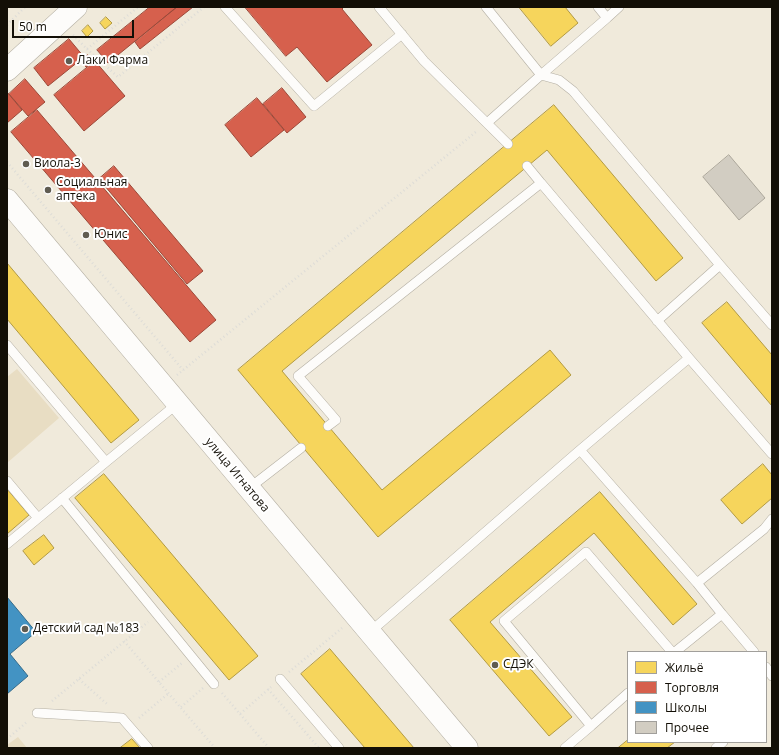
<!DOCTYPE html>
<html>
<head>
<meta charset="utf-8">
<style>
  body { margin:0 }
  #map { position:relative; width:779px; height:755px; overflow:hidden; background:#f0eadb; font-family:"Open Sans",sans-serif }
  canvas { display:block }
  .frame { position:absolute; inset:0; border:8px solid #130f06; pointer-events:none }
  .legend { position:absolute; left:627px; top:651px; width:140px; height:92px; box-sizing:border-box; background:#fff; border:1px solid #a19f9b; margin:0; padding:5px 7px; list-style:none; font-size:12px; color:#130f06 }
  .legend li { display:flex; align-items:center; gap:8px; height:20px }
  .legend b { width:20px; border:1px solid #a19f9b }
  .scale { position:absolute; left:12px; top:20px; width:122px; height:18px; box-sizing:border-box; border:2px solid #130f06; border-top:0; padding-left:5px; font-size:12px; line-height:14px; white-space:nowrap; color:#130f06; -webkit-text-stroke:3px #fff; paint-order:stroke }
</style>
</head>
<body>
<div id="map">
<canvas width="779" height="755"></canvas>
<div class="frame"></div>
<ul class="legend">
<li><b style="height:11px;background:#f6d55c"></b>Жильё</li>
<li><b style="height:11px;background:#d6604d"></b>Торговля</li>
<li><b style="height:11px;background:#4393c3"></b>Школы</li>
<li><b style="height:11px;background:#d2cdc2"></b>Прочее</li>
</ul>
<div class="scale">50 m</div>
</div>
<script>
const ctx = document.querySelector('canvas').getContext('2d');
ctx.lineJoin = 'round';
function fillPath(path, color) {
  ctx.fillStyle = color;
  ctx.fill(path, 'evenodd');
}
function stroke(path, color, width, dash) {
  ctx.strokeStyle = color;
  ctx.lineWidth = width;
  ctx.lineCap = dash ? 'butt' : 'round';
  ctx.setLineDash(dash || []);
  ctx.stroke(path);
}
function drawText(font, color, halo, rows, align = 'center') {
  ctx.font = font + ' "Open Sans",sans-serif';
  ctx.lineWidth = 4;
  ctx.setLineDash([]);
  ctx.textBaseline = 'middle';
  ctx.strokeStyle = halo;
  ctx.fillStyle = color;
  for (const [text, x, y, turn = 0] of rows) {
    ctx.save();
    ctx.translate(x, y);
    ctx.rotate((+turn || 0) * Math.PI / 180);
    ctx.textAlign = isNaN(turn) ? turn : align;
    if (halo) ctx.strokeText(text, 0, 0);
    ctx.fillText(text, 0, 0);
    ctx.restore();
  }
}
const green = new Path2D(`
  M17 369 59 418 7 463V377Z
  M18 737 27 748H7V745Z`);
const homes = new Path2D(`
  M519 7H565L578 23 551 46Z
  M106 17 112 23 105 29 100 23Z
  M88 25 93 31 87 37 82 31Z
  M554 105 683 258 656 281 547 150 282 371 382 490 550 350 571 375 378 537 238 370Z
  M7 263 139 420 111 443 7 319Z
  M727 302 772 355V406L702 323Z
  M763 464 772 475V498L742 524 721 500Z
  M104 474 258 656 229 680 75 498Z
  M7 489 29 515 7 534Z
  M600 492 697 604 673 625 594 533 490 622 572 717 549 736 450 620Z
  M44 535 54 548 34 565 23 551Z
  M330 649 414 748H365L301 674Z
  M132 739 140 748H120Z
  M628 740V742H675L667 748H618Z`);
const shops = new Path2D(`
  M150 7H177L108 63 97 50Z
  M177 7H193L140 49 135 42Z
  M245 7H344L342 9 372 45 327 82 297 47 286 56Z
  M69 39 84 57 48 86 34 68Z
  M88 55 93 61 86 67 81 61Z
  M95 61 125 96 84 131 54 95Z
  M25 79 45 102 28 116 9 94Z
  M282 88 306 117 287 133 263 104Z
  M7 92 22 110 7 123Z
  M257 98 284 130 251 157 225 125Z
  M37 110 216 320 190 342 11 132Z
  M114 166 203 271 187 284 99 179Z`);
const schools = new Path2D(`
  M7 597 36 632 10 654 28 676 7 694Z`);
const building = new Path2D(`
  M729 155 765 198 739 220 703 177Z`);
const path = new Path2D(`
  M7 25 25 7
  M73 35 87 49 138 7
  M87 49 118 77 204 7
  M7 162 183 370
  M177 375 477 131
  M124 641 215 748
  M289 672 342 628
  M79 679 107 704
  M159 682 182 663
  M268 689 319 748
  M222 693 240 714 271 687
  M52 701 148 622
  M181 707 203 688
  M240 714 269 748
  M139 718 169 693
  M7 739 28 721`);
const service = new Path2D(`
  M225 7 314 106 402 34
  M379 7 424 61 508 144
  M486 7 541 75 487 123
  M607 18 619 7
  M541 75 559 80 573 91 720 265
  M541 75 607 18 598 7
  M541 183 689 358 580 450
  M657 321 720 265 772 325
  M7 345 106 462 177 404
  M689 358 772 454
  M328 426 336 420 298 376 541 183 527 166
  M7 481 38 518
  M248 489 301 448
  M62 498 214 684
  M7 544 106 462
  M697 583 764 529 772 519
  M370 632 580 450 697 583 722 614
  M675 652 722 614 754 652
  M766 667 772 676
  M280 679 339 748
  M37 713 122 718 148 748
  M591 726 628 693
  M565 748 591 726 504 621 586 552 672 652
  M716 748 723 742`);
const tertiary = new Path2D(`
  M7 70 76 7
  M7 200 467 748`);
const markers = [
  [69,61,4,"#605c51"],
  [26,164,4,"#605c51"],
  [48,190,4,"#605c51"],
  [86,235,4,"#605c51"],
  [25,629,4,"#605c51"],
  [495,665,4,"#605c51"]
];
const poiNames = [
  ["Лаки Фарма",77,61],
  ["Виола-3",34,164],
  ["Социальная",56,183],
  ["аптека",56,197],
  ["Юнис",94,235],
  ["Детский сад №183",33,629],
  ["СДЭК",503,665]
];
const streetNames = [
  ["улица Игнатова",237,475,50]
];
fillPath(green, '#e8ddc3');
fillPath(homes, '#f6d55c');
stroke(homes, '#b29a42', 1);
fillPath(shops, '#d6604d');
stroke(shops, '#9c4838', 1);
fillPath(schools, '#4393c3');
stroke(schools, '#356b8a', 1);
fillPath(building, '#d2cdc2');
stroke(building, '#aba69a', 1);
stroke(service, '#b4afa3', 10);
stroke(tertiary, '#b4afa3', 23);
stroke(path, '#dddcd7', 2.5, [1, 3]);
stroke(service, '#fdfcfa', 9);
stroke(tertiary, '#fdfcfa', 22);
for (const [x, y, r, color] of markers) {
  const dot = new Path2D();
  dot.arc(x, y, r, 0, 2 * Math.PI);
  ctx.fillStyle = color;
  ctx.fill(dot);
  stroke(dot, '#fff', 1.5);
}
drawText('12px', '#130f06', '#fff', poiNames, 'left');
drawText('12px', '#130f06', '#fff', streetNames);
</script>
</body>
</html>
